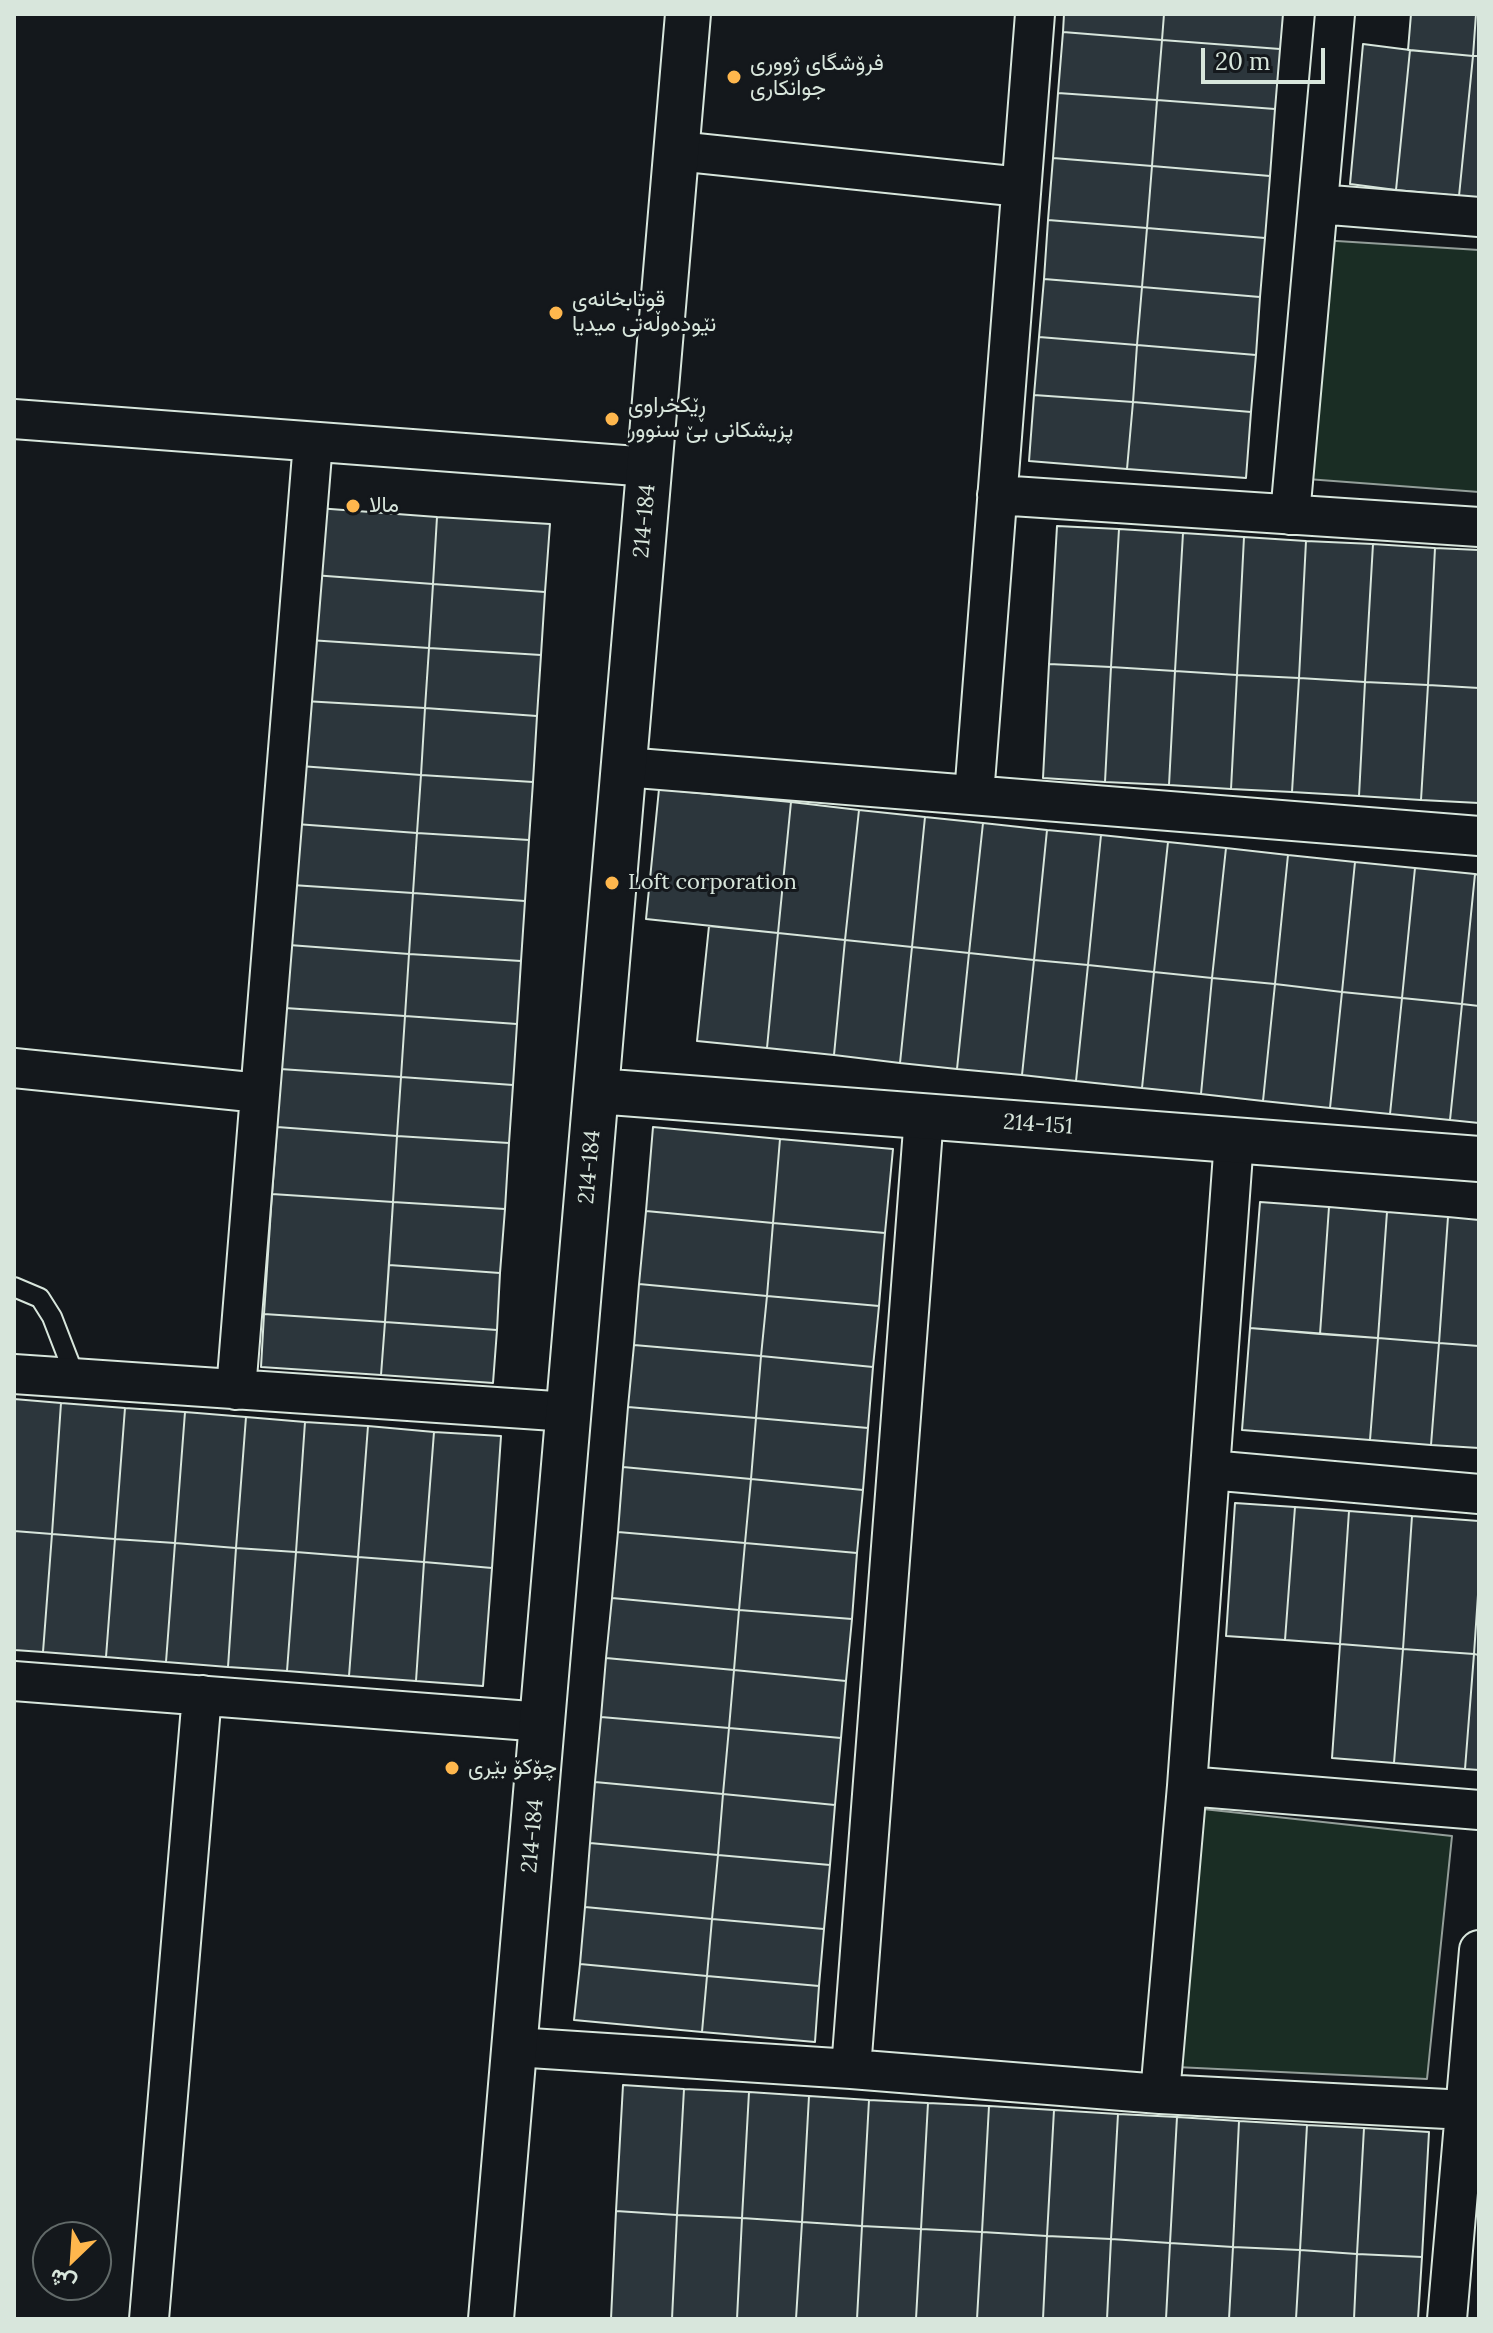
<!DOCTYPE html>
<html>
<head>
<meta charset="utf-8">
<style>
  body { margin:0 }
  #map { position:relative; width:1493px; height:2333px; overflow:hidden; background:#14181c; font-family:Lora,Vazirmatn,serif }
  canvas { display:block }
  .frame { position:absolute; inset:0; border:16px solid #d8e6dc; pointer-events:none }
  .north { position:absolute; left:32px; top:2221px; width:80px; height:80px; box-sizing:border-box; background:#14181c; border:2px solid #626a69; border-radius:50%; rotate:205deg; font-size:22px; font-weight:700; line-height:32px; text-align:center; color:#d8e6dc }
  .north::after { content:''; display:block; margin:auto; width:28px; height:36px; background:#ffb74d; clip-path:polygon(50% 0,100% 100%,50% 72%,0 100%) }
  .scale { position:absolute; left:1201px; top:48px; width:124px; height:36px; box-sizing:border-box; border:4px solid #d8e6dc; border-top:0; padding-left:10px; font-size:24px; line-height:28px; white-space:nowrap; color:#d8e6dc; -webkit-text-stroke:6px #14181c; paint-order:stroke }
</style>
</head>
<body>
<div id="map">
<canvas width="1493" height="2333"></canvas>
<div class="frame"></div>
<div class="north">ش</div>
<div class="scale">20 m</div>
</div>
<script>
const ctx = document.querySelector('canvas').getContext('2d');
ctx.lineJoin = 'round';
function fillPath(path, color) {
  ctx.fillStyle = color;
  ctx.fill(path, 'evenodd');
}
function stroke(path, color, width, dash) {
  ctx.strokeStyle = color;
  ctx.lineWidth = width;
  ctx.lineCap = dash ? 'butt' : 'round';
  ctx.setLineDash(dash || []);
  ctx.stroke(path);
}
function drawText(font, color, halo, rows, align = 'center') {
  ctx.font = font + ' Lora,Vazirmatn,serif';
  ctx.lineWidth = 6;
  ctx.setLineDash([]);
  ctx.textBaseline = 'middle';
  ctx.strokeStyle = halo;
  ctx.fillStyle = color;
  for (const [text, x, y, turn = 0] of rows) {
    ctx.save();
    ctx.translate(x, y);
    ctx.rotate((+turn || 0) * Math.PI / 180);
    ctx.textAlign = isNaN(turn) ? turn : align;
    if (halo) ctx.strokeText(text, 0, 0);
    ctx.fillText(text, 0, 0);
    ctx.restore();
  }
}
const green = new Path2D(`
  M1321 240 1479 250V492L1307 479Z
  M1203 1809 1452 1836 1427 2079 1176 2067Z`);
const building = new Path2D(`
  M1064 14H1164L1162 40 1063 32Z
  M1164 14H1283L1280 49 1162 40Z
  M1411 14H1476L1473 56 1408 50Z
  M1476 14H1479V56H1473Z
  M1063 32 1162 40 1157 100 1058 93Z
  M1162 40 1280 49 1275 109 1157 100Z
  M1363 44 1410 50 1396 190 1350 184Z
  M1410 50 1473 56 1459 196 1396 190Z
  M1473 56H1479V198L1459 196Z
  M1058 93 1157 100 1152 166 1053 158Z
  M1157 100 1275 109 1270 176 1152 166Z
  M1053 158 1152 166 1147 228 1048 220Z
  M1152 166 1270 176 1265 238 1147 228Z
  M1048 220 1147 228 1142 287 1044 279Z
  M1147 228 1265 238 1260 297 1142 287Z
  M1044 279 1142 287 1137 345 1039 337Z
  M1142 287 1260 297 1256 355 1137 345Z
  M1039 337 1137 345 1133 402 1034 395Z
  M1137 345 1256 355 1251 412 1133 402Z
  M1034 395 1133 402 1127 469 1029 461Z
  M1133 402 1251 412 1246 478 1127 469Z
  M317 508 437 517 433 584 313 575Z
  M437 517 550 524 545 592 433 584Z
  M1057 526 1119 529 1111 667 1049 664Z
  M1119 529 1183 533 1175 671 1111 667Z
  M1183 533 1244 537 1237 675 1175 671Z
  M1244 537 1306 541 1299 678 1237 675Z
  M1306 541 1373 544 1365 682 1299 678Z
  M1373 544 1435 548 1428 685 1365 682Z
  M1435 548 1479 550V688L1428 685Z
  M313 575 433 584 429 648 309 640Z
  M433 584 545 592 541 655 429 648Z
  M309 640 429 648 425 708 304 701Z
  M429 648 541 655 537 716 425 708Z
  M1049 664 1111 667 1105 782 1043 778Z
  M1111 667 1175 671 1169 785 1105 782Z
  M1175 671 1237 675 1231 789 1169 785Z
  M1237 675 1299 678 1292 792 1231 789Z
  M1299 678 1365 682 1359 796 1292 792Z
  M1365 682 1428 685 1421 800 1359 796Z
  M1428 685 1479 688V803L1421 800Z
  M304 701 425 708 421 775 300 766Z
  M425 708 537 716 533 782 421 775Z
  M300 766 421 775 417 833 296 824Z
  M421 775 533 782 529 840 417 833Z
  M659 789 791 802 778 933 646 919Z
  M791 802 859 810 845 940 778 933Z
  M859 810 925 817 912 947 845 940Z
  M925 817 983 823 969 953 912 947Z
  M983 823 1047 830 1034 960 969 953Z
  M296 824 417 833 413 893 292 885Z
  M1047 830 1101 835 1088 965 1034 960Z
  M417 833 529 840 525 901 413 893Z
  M1101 835 1168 842 1154 972 1088 965Z
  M1168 842 1226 848 1212 978 1154 972Z
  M1226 848 1288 855 1275 984 1212 978Z
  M1288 855 1355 862 1342 992 1275 984Z
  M1355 862 1415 868 1402 998 1342 992Z
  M1415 868 1475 874 1462 1004 1402 998Z
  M1475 874 1479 875V1006L1462 1004Z
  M292 885 413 893 409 954 289 945Z
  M413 893 525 901 521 961 409 954Z
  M709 926 778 933 767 1048 697 1041Z
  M778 933 845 940 834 1055 767 1048Z
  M845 940 912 947 900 1063 834 1055Z
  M289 945 409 954 405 1016 285 1008Z
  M912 947 969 953 957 1069 900 1063Z
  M969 953 1034 960 1022 1075 957 1069Z
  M409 954 521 961 517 1024 405 1016Z
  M1034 960 1088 965 1076 1081 1022 1075Z
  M1088 965 1154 972 1142 1088 1076 1081Z
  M1154 972 1212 978 1201 1094 1142 1088Z
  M1212 978 1275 984 1263 1101 1201 1094Z
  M1275 984 1342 992 1330 1108 1263 1101Z
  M1342 992 1402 998 1390 1114 1330 1108Z
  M1402 998 1462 1004 1450 1120 1390 1114Z
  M1462 1004 1479 1006V1123L1450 1120Z
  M285 1008 405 1016 401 1077 280 1069Z
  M405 1016 517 1024 513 1085 401 1077Z
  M280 1069 401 1077 397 1136 277 1127Z
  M401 1077 513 1085 509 1143 397 1136Z
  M277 1127 397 1136 393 1202 272 1194Z
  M653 1127 780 1139 773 1223 646 1211Z
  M397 1136 509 1143 505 1209 393 1202Z
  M780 1139 893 1149 885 1233 773 1223Z
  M272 1194 393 1202 385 1322 264 1314Z
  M393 1202 505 1209 500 1273 389 1265Z
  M1260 1202 1329 1207 1320 1334 1250 1328Z
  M1329 1207 1387 1212 1378 1338 1320 1334Z
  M646 1211 773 1223 767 1296 639 1284Z
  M1387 1212 1448 1217 1439 1343 1378 1338Z
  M1448 1217 1479 1220V1346L1439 1343Z
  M773 1223 885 1233 879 1306 767 1296Z
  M389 1265 500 1273 497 1330 385 1322Z
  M639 1284 767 1296 761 1356 634 1345Z
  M767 1296 879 1306 873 1367 761 1356Z
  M264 1314 385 1322 381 1375 261 1367Z
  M385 1322 497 1330 493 1383 381 1375Z
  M1250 1328 1378 1338 1370 1440 1242 1430Z
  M1378 1338 1439 1343 1431 1445 1370 1440Z
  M1439 1343 1479 1346V1448L1431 1445Z
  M634 1345 761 1356 756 1418 628 1407Z
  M761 1356 873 1367 868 1428 756 1418Z
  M14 1399 61 1403 52 1534 14 1531Z
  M61 1403 125 1408 115 1539 52 1534Z
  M628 1407 756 1418 751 1479 623 1467Z
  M125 1408 185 1412 175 1543 115 1539Z
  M185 1412 246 1417 236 1548 175 1543Z
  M246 1417 305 1422 296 1552 236 1548Z
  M756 1418 868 1428 863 1490 751 1479Z
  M305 1422 368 1426 358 1557 296 1552Z
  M368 1426 434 1432 424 1562 358 1557Z
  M434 1432 501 1436 492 1568 424 1562Z
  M623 1467 751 1479 745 1543 618 1532Z
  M751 1479 863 1490 857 1553 745 1543Z
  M1235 1503 1295 1507 1285 1640 1226 1636Z
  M1295 1507 1349 1511 1340 1644 1285 1640Z
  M1349 1511 1412 1516 1403 1649 1340 1644Z
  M1412 1516 1479 1521V1580L1474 1654 1403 1649Z
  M14 1531 52 1534 43 1652 14 1650Z
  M618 1532 745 1543 739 1610 612 1598Z
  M52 1534 115 1539 106 1657 43 1652Z
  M115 1539 175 1543 166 1662 106 1657Z
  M175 1543 236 1548 228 1667 166 1662Z
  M745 1543 857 1553 852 1619 739 1610Z
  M236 1548 296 1552 287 1671 228 1667Z
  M296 1552 358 1557 349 1676 287 1671Z
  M358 1557 424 1562 416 1681 349 1676Z
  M424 1562 492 1568 483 1686 416 1681Z
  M1479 1580V1655L1474 1654Z
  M612 1598 739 1610 734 1670 606 1658Z
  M739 1610 852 1619 846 1681 734 1670Z
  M1340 1644 1403 1649 1394 1763 1332 1758Z
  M1403 1649 1474 1654 1465 1769 1394 1763Z
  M1474 1654 1479 1655V1770L1465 1769Z
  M606 1658 734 1670 729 1728 601 1717Z
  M734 1670 846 1681 841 1738 729 1728Z
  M601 1717 729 1728 723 1794 595 1782Z
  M729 1728 841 1738 835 1805 723 1794Z
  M595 1782 723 1794 718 1855 590 1843Z
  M723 1794 835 1805 830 1865 718 1855Z
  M590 1843 718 1855 712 1919 585 1907Z
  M718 1855 830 1865 824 1929 712 1919Z
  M585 1907 712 1919 707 1976 580 1964Z
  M712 1919 824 1929 819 1986 707 1976Z
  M580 1964 707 1976 702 2032 574 2020Z
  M707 1976 819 1986 815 2042 702 2032Z
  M623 2085 684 2089 677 2215 616 2211Z
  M684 2089 749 2092 742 2218 677 2215Z
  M749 2092 809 2096 802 2222 742 2218Z
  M809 2096 869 2100 862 2226 802 2222Z
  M869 2100 928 2103 921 2229 862 2226Z
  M928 2103 989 2106 982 2232 921 2229Z
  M989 2106 1054 2110 1047 2236 982 2232Z
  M1054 2110 1118 2114 1111 2239 1047 2236Z
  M1118 2114 1177 2117 1170 2243 1111 2239Z
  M1177 2117 1239 2121 1233 2247 1170 2243Z
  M1239 2121 1307 2125 1300 2250 1233 2247Z
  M1307 2125 1364 2128 1357 2254 1300 2250Z
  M1364 2128 1429 2132 1422 2257 1357 2254Z
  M616 2211 677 2215 672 2319H611Z
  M677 2215 742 2218 737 2319H672Z
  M742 2218 802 2222 796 2319H737Z
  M802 2222 862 2226 857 2319H796Z
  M862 2226 921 2229 916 2319H857Z
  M921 2229 982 2232 977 2319H916Z
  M982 2232 1047 2236 1043 2319H977Z
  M1047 2236 1111 2239 1107 2319H1043Z
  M1111 2239 1170 2243 1166 2319H1107Z
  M1170 2243 1233 2247 1229 2319H1166Z
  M1233 2247 1300 2250 1296 2319H1229Z
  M1300 2250 1357 2254 1354 2319H1296Z
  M1357 2254 1422 2257 1418 2319H1354Z`);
const service = new Path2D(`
  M14 1287 40 1298 52 1317 76 1379`);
const minor = new Path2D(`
  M677 151 1021 187
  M1318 204 1479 217
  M14 419 650 467
  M997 495 1479 527
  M1290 515 1335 14
  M624 767 1479 836
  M974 795 1035 14
  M14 1068 260 1093
  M14 1374 569 1412
  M236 1390 313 442
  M1210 1470 1479 1494
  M14 1681 543 1722
  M1187 1786 1479 1810
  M515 2047 851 2069 1160 2094 1466 2110
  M851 2069 924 1116
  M1160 2094 1187 1786 1234 1140
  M149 2319 202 1695
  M1447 2319 1479 1950`);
const tertiary = new Path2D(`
  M597 1091 1479 1159
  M491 2319 688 14`);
const markers = [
  [734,77,8,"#ffb74d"],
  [556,313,8,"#ffb74d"],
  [612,419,8,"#ffb74d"],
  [353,506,8,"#ffb74d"],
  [612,883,8,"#ffb74d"],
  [452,1768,8,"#ffb74d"]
];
const poiNames = [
  ["فرۆشگای ژووری",750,64],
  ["جوانکاری",750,89],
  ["قوتابخانەی",572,300],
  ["نێودەوڵەتی میدیا",572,325],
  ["ڕێکخراوی",628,406],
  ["پزیشکانی بێ سنوور",628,431],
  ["مالا",369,506],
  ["Loft corporation",628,883],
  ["چۆکۆ بێری",468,1768]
];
const streetNames = [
  ["214-184",645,521,-85],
  ["214-151",1038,1125,4],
  ["214-184",590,1167,-85],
  ["214-184",533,1836,-85]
];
fillPath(green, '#1a2d24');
stroke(green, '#939e99', 2);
fillPath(building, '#2c363c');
stroke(building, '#d8e6dc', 2);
stroke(service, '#d8e6dc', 22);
stroke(minor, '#d8e6dc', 42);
stroke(tertiary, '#d8e6dc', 48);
stroke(service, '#14181c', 18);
stroke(minor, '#14181c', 38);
stroke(tertiary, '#14181c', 44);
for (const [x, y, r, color] of markers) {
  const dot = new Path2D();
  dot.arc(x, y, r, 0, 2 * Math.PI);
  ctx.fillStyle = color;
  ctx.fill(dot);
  stroke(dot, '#14181c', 3);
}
drawText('22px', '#d8e6dc', '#14181c', poiNames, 'left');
drawText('22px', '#d8e6dc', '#14181c', streetNames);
</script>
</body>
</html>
